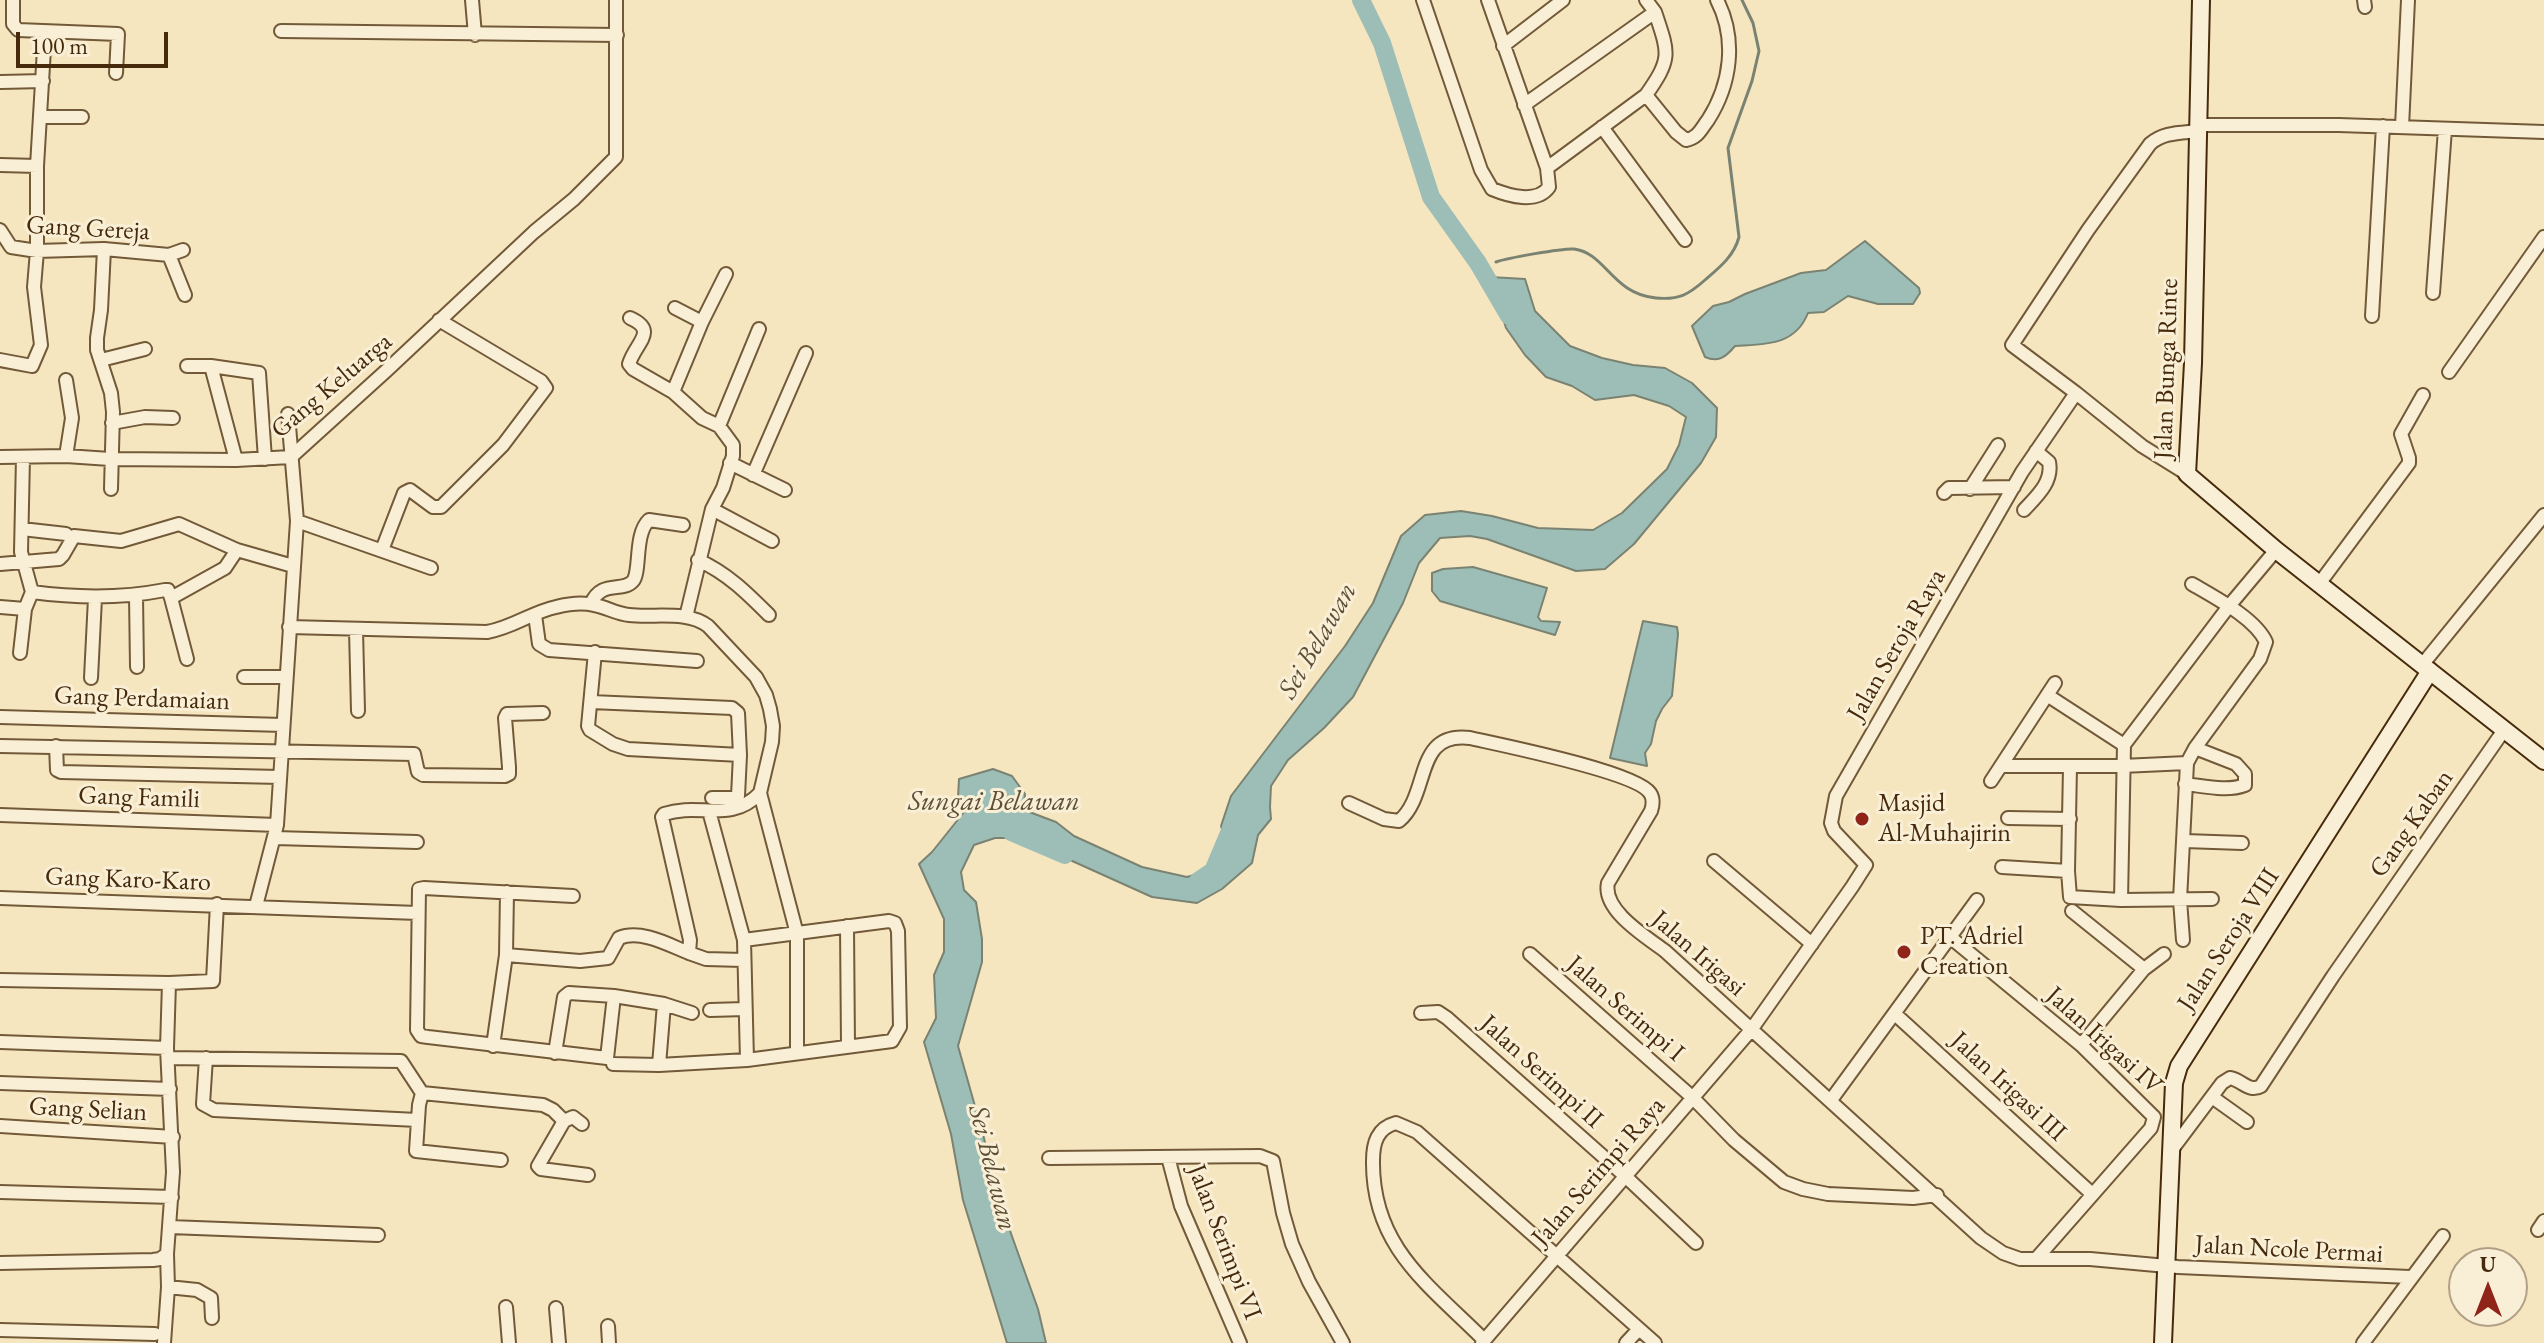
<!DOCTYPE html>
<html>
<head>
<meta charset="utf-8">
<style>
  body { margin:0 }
  #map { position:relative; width:2544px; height:1343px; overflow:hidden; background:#f6e6c0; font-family:"EB Garamond",serif }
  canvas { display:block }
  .north { position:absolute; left:2448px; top:1247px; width:80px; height:80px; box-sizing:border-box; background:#f9efd6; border:2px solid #b1a085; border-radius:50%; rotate:0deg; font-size:22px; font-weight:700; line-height:32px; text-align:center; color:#462a0b }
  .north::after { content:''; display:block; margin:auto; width:28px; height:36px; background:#8f2418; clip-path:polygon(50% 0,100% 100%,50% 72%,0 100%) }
  .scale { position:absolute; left:16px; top:32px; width:152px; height:36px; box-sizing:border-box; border:4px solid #462a0b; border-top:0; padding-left:10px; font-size:24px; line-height:28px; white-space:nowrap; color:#462a0b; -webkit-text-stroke:6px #f9efd6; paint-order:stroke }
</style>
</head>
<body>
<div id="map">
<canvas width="2544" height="1343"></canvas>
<div class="north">U</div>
<div class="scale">100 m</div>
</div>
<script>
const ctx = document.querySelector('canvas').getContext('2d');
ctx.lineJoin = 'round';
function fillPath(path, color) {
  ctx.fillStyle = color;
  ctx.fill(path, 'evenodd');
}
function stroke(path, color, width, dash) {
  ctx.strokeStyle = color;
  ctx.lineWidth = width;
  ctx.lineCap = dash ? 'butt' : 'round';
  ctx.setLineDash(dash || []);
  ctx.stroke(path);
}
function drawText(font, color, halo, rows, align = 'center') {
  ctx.font = font + ' "EB Garamond",serif';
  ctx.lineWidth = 6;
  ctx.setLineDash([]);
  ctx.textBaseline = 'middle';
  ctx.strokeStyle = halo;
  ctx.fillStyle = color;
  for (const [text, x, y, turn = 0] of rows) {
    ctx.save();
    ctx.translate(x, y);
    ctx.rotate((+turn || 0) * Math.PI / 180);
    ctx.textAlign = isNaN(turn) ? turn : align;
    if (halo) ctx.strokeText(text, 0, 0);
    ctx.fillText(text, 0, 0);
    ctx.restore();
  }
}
const water = new Path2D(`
  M1865 241 1919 288 1920 293 1913 304H1878L1848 296 1824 312 1808 313C1795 346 1765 344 1735 346 1726 357 1718 363 1705 357L1692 326 1713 306 1729 302 1745 294 1801 273 1826 270Z
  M1490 277 1525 279 1535 311 1570 346 1602 358 1633 365 1665 368 1692 383 1717 408 1716 437 1701 463 1634 544 1605 569 1576 571 1487 539 1470 536 1440 538 1419 563 1403 603 1353 697 1324 728 1288 760 1271 786 1270 807 1271 819 1258 835 1252 863 1222 889 1197 903 1152 897 1070 860 1038 843 1020 838H995L974 845 961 872 964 890 976 902 982 939V962L958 1046 984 1138 994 1186 1038 1309 1046 1343H1007L963 1200 951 1134 924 1042 936 1018 934 975 944 952V919L919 864 932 852 964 812 958 797 959 779 993 769 1012 776 1025 794 1024 810 1056 822 1074 836 1142 867 1187 877 1212 870 1227 845 1221 826 1231 796 1345 646 1373 603 1401 536 1425 515 1461 511 1492 516 1538 528 1593 530 1622 513 1667 469 1679 445 1686 417 1669 406 1634 395 1595 400 1572 386 1546 377 1525 355 1506 328Z
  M1473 567 1547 588 1538 617 1541 621 1560 622 1555 635 1440 601 1432 591V573L1443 569Z
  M1643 621 1677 627 1678 634 1672 696 1662 709 1656 721 1651 744 1645 753 1647 766 1610 758Z`);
const stream = new Path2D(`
  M1496 262C1507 258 1563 248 1574 249 1606 253 1612 294 1656 298 1679 300 1688 295 1705 280 1720 267 1734 256 1739 237L1728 148 1752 81 1759 51 1753 23 1742 0`);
const river = new Path2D(`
  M1361 0 1382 43 1431 197 1478 263 1509 316
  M1011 832 1065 855
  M1198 881 1213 871 1235 819`);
const street = new Path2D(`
  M13 0V24L18 30 118 34 116 73
  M472 0 475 35
  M1423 0 1481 170 1492 189C1509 196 1537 204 1549 187L1547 168 1488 0
  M2364 0 2365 7
  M281 31 617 35
  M1503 46 1563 0
  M1 82 43 81
  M1646 95C1672 58 1669 54 1655 12
  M1524 105 1655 12 1646 0
  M41 117H82
  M2198 125H2339L2544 132
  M1602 127 1685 240
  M2402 127 2408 0
  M0 165 37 166
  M1547 168 1646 95 1676 132 1686 140C1698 138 1701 129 1708 120 1731 84 1737 39 1717 0
  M0 230 11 247 37 251 104 249 169 255 183 250
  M104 249 101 310 97 338V350L111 393 113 412 111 489
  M169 255 185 295
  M2433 293 2445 129
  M675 308 702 322
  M2372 316 2383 126
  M630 318C659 331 635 343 629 364L633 369 673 392 702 418 719 426 733 445V456L723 488 712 509 686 617
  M0 360 32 366 41 345 34 287 37 251V166L45 32
  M101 360 145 349
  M187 366H211L259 373 265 459
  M211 366 236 460
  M2449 372 2544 237
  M673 392 702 322 726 274
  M2076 393 2012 345 2088 230 2150 144C2163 132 2181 133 2198 131
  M112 423 145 417 173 418
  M719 426 759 329
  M66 456 72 418 66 380
  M0 457 66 456 110 459 236 460 291 457 387 370 534 232 574 199 616 157V0
  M23 457 21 552 32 592C77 598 119 599 165 590H168L171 598 225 568 237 550
  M730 463 785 490
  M753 475 806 353
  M1970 489 1998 445
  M1944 493 1949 488 2014 487
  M712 509 772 541
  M2024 510C2037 496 2053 482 2049 462L2036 451
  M297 521 431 568
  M22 529 66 534
  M382 550 404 493 410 490 433 507H441L503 445 546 388 541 381 439 320
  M698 560C727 573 747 593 769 615
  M0 564 59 559 63 555 74 536 121 541 179 524 237 550 293 566
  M2319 584 2409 463V458L2401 434 2423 395
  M136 596 137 667
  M171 598 187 659
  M591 604C601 579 623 593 633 581 641 571 634 534 649 520L683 525
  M0 607 25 609
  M535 615 539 644 549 650 697 661
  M289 627 487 632C512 628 532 612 556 607 568 604 582 602 594 605 606 607 617 614 629 615 654 618 687 610 708 626L756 677 766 695 770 709 773 726 772 742 760 793 797 934V1053
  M356 630 358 711
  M595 652 588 726 590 730 613 744 628 749 740 755 738 796 734 798H712
  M20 653 25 609 32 592
  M2422 665 2544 515
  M244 677H285
  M91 678 95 598
  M2047 695 2124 745
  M591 702 732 708 738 713 740 755
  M0 717 283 725
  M0 746 414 754 418 772 423 775 505 776 509 774V767L505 718 507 714 543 713
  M56 746 57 770 61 772 280 777
  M2003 766H2122L2187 763
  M2070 767 2068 871 2070 897 2121 900 2212 899
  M1991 781 2055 683
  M2185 784C2204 786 2227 792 2245 785V774L2236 764 2195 748
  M1349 803 1384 819 1399 821C1431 794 1413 731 1470 738 1501 745 1636 772 1650 793 1654 799 1653 805 1651 811L1608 883C1602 910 1645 936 1665 951L1981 1238 2003 1253 2020 1259H2090L2178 1267 2410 1277
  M709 811 744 940
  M0 815 277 825
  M2008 818 2070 819
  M275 838 417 842
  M2185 841 2242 843
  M1714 861 1812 944
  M2002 867 2068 871
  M573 896 424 888 419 889 417 1030 421 1036 428 1037 607 1058 614 996
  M0 898 418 913
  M2121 900 2124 745 2229 606 2276 550
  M256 906 277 825 297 521 288 414
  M2072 911 2144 969 2081 1045
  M847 926 848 1047
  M1950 937 2081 1045 2154 1117
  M2183 940 2180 900 2187 763 2195 748 2260 659 2266 642C2255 618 2214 597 2192 584
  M1530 954 1692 1097 1734 1140 1784 1182 1803 1189 1828 1194 1913 1198 1937 1195
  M506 955 580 961 608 958 619 938C641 929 669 945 689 953
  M743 960 706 959 689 953 690 940 662 817 664 814C700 802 730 824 760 793
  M2144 969 2164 954
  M0 980 169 983 213 981 217 904
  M664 1004 692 1013
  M710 1010 745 1009
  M1421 1013 1438 1012 1447 1018 1624 1175 1696 1243
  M1895 1014 2091 1193
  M0 1042 167 1048
  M493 1046 506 955 507 892
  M555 1053 564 997 569 993 614 996 664 1004 659 1065 613 1064
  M168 1058 401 1061 422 1093 419 1105 416 1151 501 1160
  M206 1058 203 1104 214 1110 417 1120
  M659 1065 747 1060 892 1041 900 1027 898 931 895 923 889 921 744 940 747 1060
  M0 1083 170 1089
  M422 1093 543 1105 553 1110 564 1121
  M2212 1097 2247 1122
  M1831 1100 1977 900
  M582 1124 573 1117 564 1121 538 1166 541 1169 588 1175
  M0 1126 173 1137
  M2171 1151 2222 1083 2230 1078C2242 1080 2249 1093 2261 1086L2333 976 2504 730
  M1168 1157 1181 1206 1240 1343
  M1049 1158 1260 1156 1273 1161 1283 1213 1292 1244 1309 1282 1343 1343
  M0 1192 172 1197
  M170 1227 378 1235
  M2538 1230 2544 1221
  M2036 1259 2151 1128 2154 1117
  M0 1263 153 1260 160 1259 167 1254
  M168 1287 197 1290 211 1298 212 1318
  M506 1307 509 1343
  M556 1308 559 1343
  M608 1326 609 1343
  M0 1330 155 1334
  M1484 1340C1429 1285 1372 1247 1373 1161 1373 1143 1377 1128 1396 1123L1417 1132 1655 1343
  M164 1343 168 1287 167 1254 173 1172 167 1048 169 983
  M1482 1343 1751 1030 1852 887 1866 865 1834 831 1831 823 1836 796 2022 472 2076 393 2142 446 2187 474
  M1626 1343 1639 1329
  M2363 1343 2443 1236`);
const secondary = new Path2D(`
  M2201 0 2193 363 2187 474 2276 550 2544 761
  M2163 1343 2174 1083 2179 1066 2430 671`);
const markers = [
  [1862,819,8,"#8f2418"],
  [1904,952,8,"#8f2418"]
];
const streetNames = [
  ["Gang Gereja",88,229,3],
  ["Jalan Bunga Rinte",2167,369,-88],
  ["Gang Keluarga",332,386,-40],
  ["Jalan Seroja Raya",1897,645,-60],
  ["Gang Perdamaian",142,699,2],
  ["Gang Famili",139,798,2],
  ["Gang Kaban",2412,824,-55],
  ["Gang Karo-Karo",128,880,2],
  ["Jalan Seroja VIII",2229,940,-57],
  ["Jalan Irigasi",1698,954,41],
  ["Jalan Serimpi I",1625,1009,41],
  ["Jalan Irigasi IV",2104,1041,42],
  ["Jalan Serimpi II",1541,1072,42],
  ["Jalan Irigasi III",2008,1087,43],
  ["Gang Selian",88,1110,3],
  ["Jalan Serimpi Raya",1599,1172,-49],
  ["Jalan Serimpi VI",1224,1242,69],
  ["Jalan Ncole Permai",2289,1250,3]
];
const poiNames = [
  ["Masjid",1878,804],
  ["Al-Muhajirin",1878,834],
  ["PT. Adriel",1920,937],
  ["Creation",1920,967]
];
const waterNames = [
  ["Sei Belawan",1318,641,-60],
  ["Sungai Belawan",994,802],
  ["Sei Belawan",992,1168,76]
];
fillPath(water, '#9dbeb6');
stroke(water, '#7a8372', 2);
stroke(stream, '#7a8372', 3);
stroke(river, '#9dbeb6', 18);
stroke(street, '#725938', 16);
stroke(secondary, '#462a0b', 20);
stroke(street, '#f9efd6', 12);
stroke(secondary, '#f9efd6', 16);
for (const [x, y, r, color] of markers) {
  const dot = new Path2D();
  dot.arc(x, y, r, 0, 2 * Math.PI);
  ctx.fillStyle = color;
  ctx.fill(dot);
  stroke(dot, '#f9efd6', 3);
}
drawText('26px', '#462a0b', '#f9efd6', streetNames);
drawText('26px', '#462a0b', '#f9efd6', poiNames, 'left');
drawText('italic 28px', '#5c4f36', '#f9efd6', waterNames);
</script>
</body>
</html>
